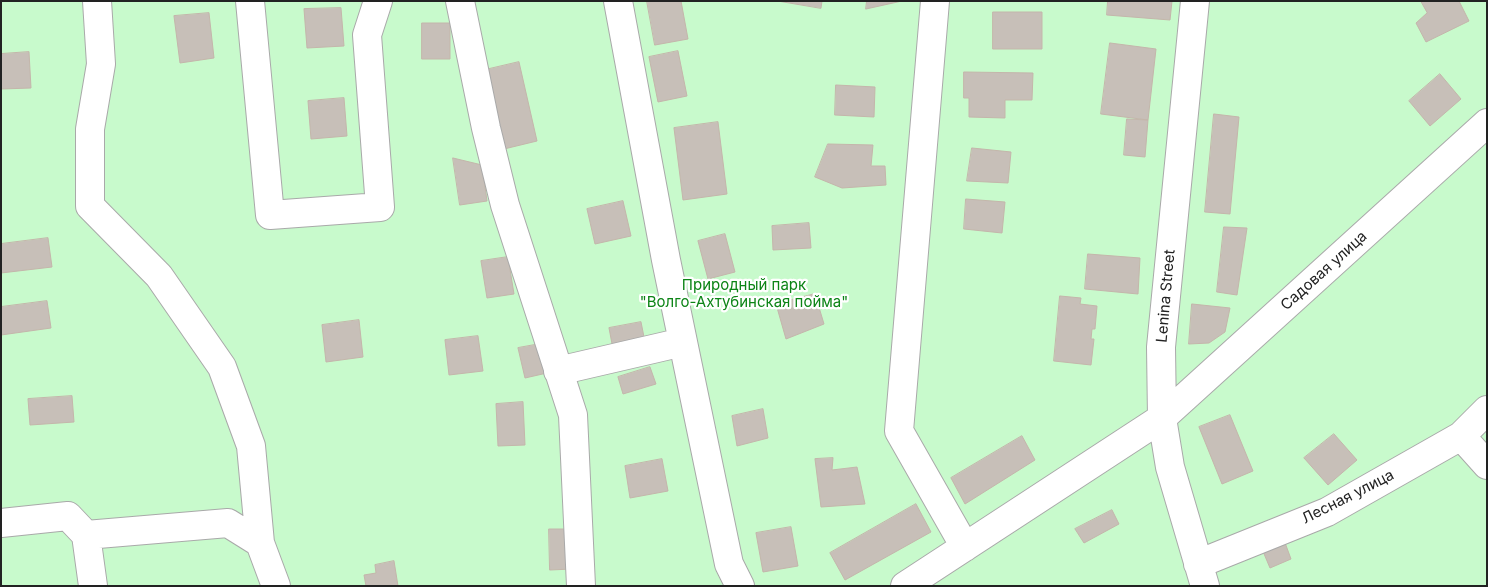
<!DOCTYPE html>
<html>
<head>
<meta charset="utf-8">
<style>
  body { margin:0 }
  #map { position:relative; width:1488px; height:587px; overflow:hidden; background:#f2efe9; font-family:Inter,sans-serif }
  canvas { display:block }
  .frame { position:absolute; inset:0; border:2px solid #222; pointer-events:none }
</style>
</head>
<body>
<div id="map">
<canvas width="1488" height="587"></canvas>
<div class="frame"></div>
</div>
<script>
const ctx = document.querySelector('canvas').getContext('2d');
ctx.lineJoin = 'round';
function fillPath(path, color) {
  ctx.fillStyle = color;
  ctx.fill(path, 'evenodd');
}
function stroke(path, color, width, dash) {
  ctx.strokeStyle = color;
  ctx.lineWidth = width;
  ctx.lineCap = dash ? 'butt' : 'round';
  ctx.setLineDash(dash || []);
  ctx.stroke(path);
}
function drawText(font, color, halo, rows, align = 'center') {
  ctx.font = font + ' Inter,sans-serif';
  ctx.lineWidth = 4.5;
  ctx.setLineDash([]);
  ctx.textBaseline = 'middle';
  ctx.strokeStyle = halo;
  ctx.fillStyle = color;
  for (const [text, x, y, turn = 0] of rows) {
    ctx.save();
    ctx.translate(x, y);
    ctx.rotate((+turn || 0) * Math.PI / 180);
    ctx.textAlign = isNaN(turn) ? turn : align;
    if (halo) ctx.strokeText(text, 0, 0);
    ctx.fillText(text, 0, 0);
    ctx.restore();
  }
}
const park = new Path2D(`
  M1 1H1487V586H1Z`);
const building = new Path2D(`
  M647 1H681L688 39 655 45Z
  M778 1H822L821 8Z
  M867 1H902L866 9Z
  M1108 1H1172L1170 20 1107 15Z
  M1421 1H1459L1469 21 1426 42 1416 23 1427 13Z
  M341 8 344 46 307 48 304 9Z
  M993 12H1042V49H993Z
  M209 13 214 58 180 63 174 16Z
  M422 23H450V59H422Z
  M1110 43 1156 49 1148 120 1101 114Z
  M678 51 687 96 658 102 649 57Z
  M29 52 31 88 1 89V54Z
  M519 62 537 141 504 149 485 70Z
  M964 72 1033 73 1032 100H1005V118L969 117V98H964Z
  M1440 74 1461 99 1430 126 1409 101Z
  M836 85 875 87 874 117 835 115Z
  M344 98 347 136 311 139 308 101Z
  M1214 114 1239 117 1230 214 1205 212Z
  M1127 119 1148 120 1145 157 1124 155Z
  M718 122 727 194 683 200 674 128Z
  M828 144 873 145 871 166H885L886 185 842 188 815 177Z
  M972 148 1011 152 1008 183 967 181Z
  M453 158 482 165 487 201 460 205Z
  M966 199 1005 202 1002 233 964 229Z
  M623 201 631 236 595 244 587 209Z
  M809 223 811 248 773 250 772 226Z
  M1224 227 1247 228 1237 295 1217 292Z
  M725 234 735 272 708 279 698 241Z
  M48 238 52 267 1 273V244Z
  M1088 254 1140 258 1138 294 1085 289Z
  M508 257 514 294 487 298 481 261Z
  M815 294 824 324 786 339 776 304Z
  M1060 296 1081 298 1080 304 1097 306 1095 329H1092L1091 339H1094L1091 365 1054 361Z
  M47 301 51 328 1 335V307Z
  M1192 304 1230 308 1225 332 1209 343 1189 344Z
  M359 320 363 357 326 362 322 325Z
  M641 322 645 342 613 349 609 328Z
  M478 336 483 371 449 375 445 340Z
  M540 344 547 373 525 378 518 348Z
  M650 367 656 384 623 394 618 377Z
  M72 396 74 422 30 425 28 399Z
  M523 402 525 445 498 446 496 404Z
  M763 409 768 438 737 446 732 416Z
  M1230 415 1253 471 1222 484 1199 427Z
  M1334 434 1357 460 1328 485 1304 458Z
  M1022 436 1035 460 965 504 951 478Z
  M833 458 832 470 857 467 865 504 821 507 815 459Z
  M662 459 668 491 630 498 625 466Z
  M916 504 931 532 845 580 830 553Z
  M1112 510 1119 524 1084 543 1075 529Z
  M791 527 798 566 763 572 756 533Z
  M549 529H570L572 569 550 570Z
  M1284 540 1291 559 1270 568 1262 549Z
  M394 561 398 586H366L364 575 376 573 375 565Z`);
const minor = new Path2D(`
  M97 1 101 64 90 129V206L159 276 222 367 251 446 260 543 276 586
  M250 1 270 215 380 207 367 35 378 1
  M460 1 486 128 505 205 573 415 581 586
  M618 1 666 260 729 564 740 586
  M935 1 899 431 965 547
  M1195 1 1161 347 1162 418 1170 467 1205 586
  M558 371 683 342
  M1461 436 1487 465
  M1 523 68 516 86 535
  M1198 564 1327 512 1461 436 1487 410
  M93 586 86 535 228 523 260 543
  M905 586 1162 418 1487 123`);
const streetNames = [
  ["Садовая улица",1324,271,-42],
  ["Lenina Street",1166,296,-85],
  ["Лесная улица",1348,497,-27]
];
const parkNames = [
  ["Природный парк",744,285],
  ["\"Волго-Ахтубинская пойма\"",744,302]
];
fillPath(park, '#c8facc');
fillPath(building, '#c7bfb8');
stroke(building, '#c4b6ab', 1);
stroke(minor, '#a9a9a9', 30);
stroke(minor, '#fff', 28);
drawText('15px', '#222', '#fff', streetNames);
drawText('15px', '#0c8416', '#fff', parkNames);
</script>
</body>
</html>
